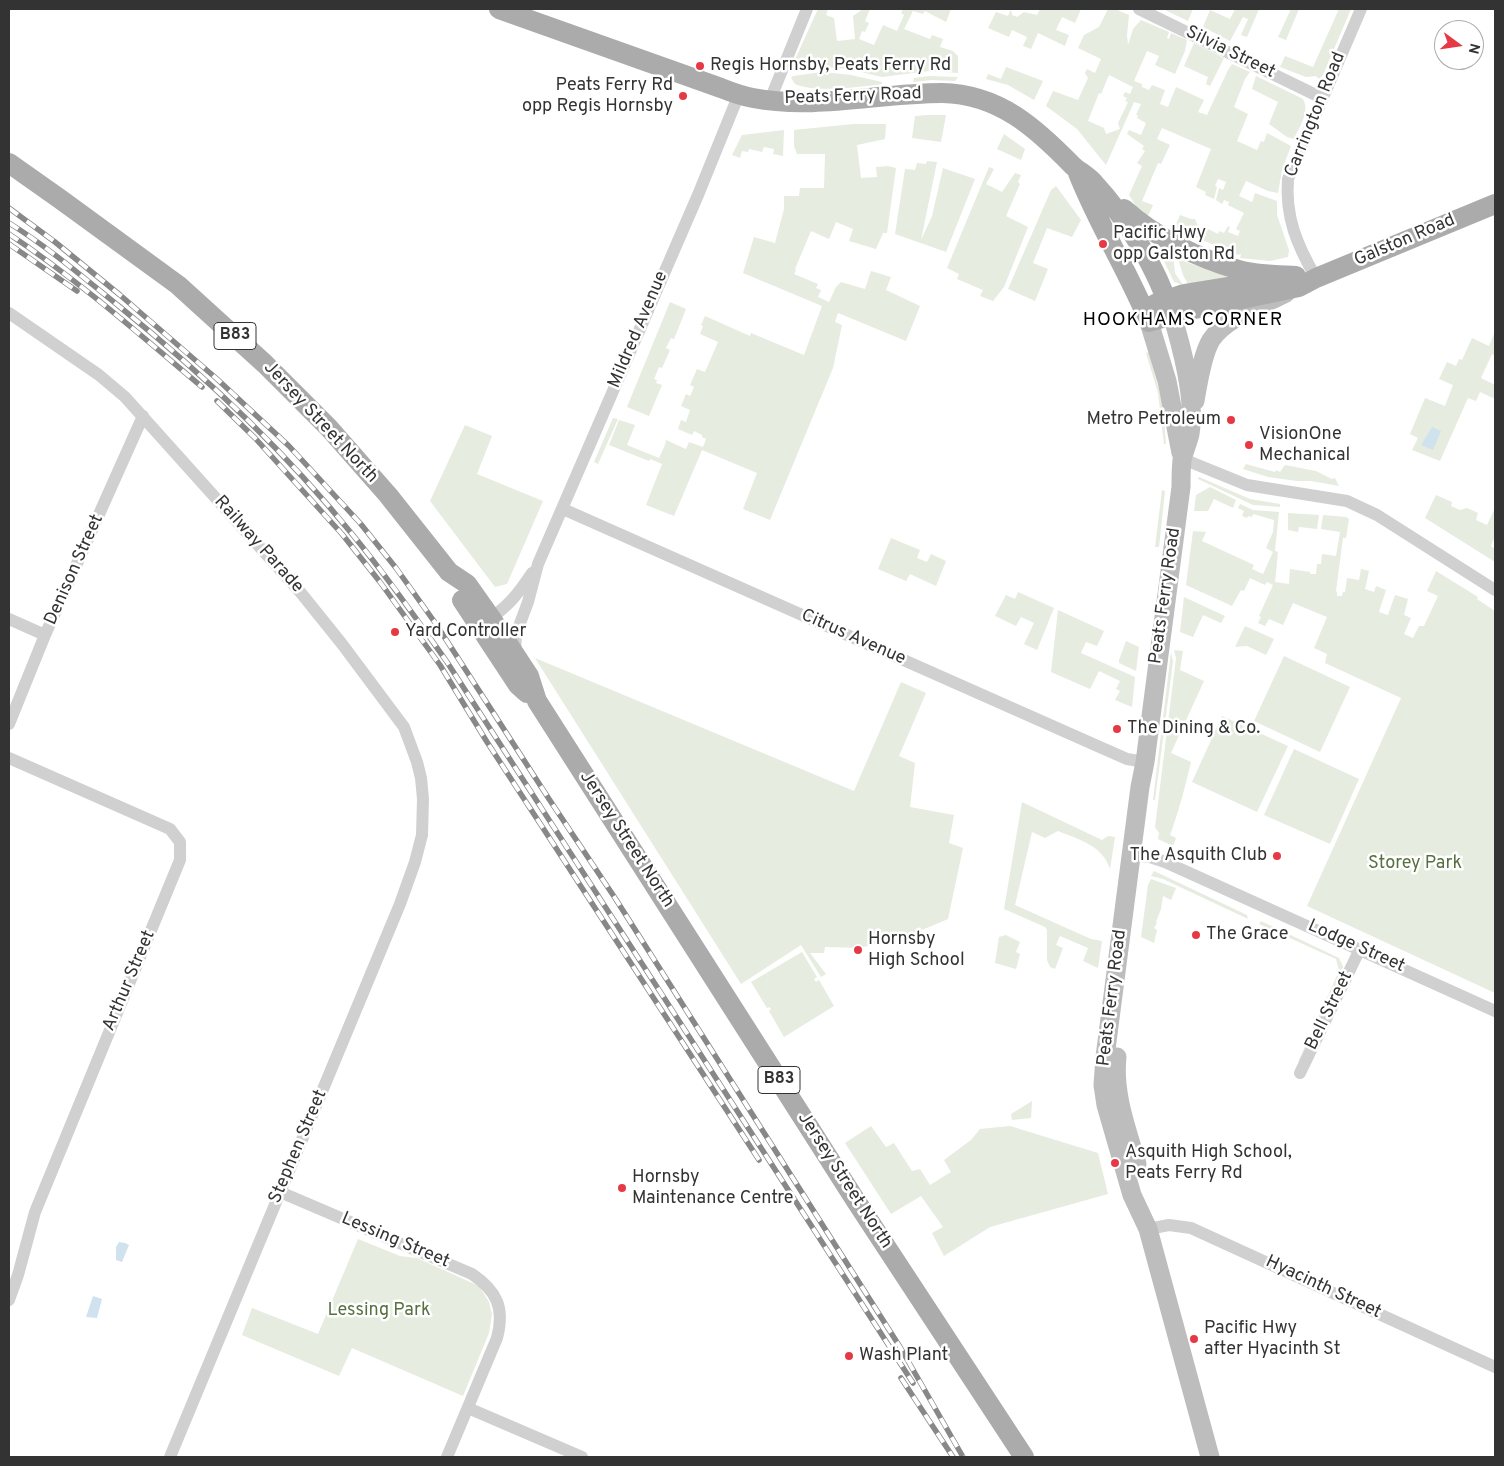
<!DOCTYPE html>
<html>
<head>
<meta charset="utf-8">
<style>
  body { margin:0 }
  #map { position:relative; width:1504px; height:1466px; overflow:hidden; background:#fff; font-family:Overpass,sans-serif }
  canvas { display:block }
  .frame { position:absolute; inset:0; border:10px solid #333; pointer-events:none }
  .north { position:absolute; left:1434px; top:20px; width:50px; height:50px; box-sizing:border-box; background:#fff; border:1px solid #adadad; border-radius:50%; rotate:104deg; font-size:14px; font-weight:700; line-height:20px; text-align:center; color:#333 }
  .north::after { content:''; display:block; margin:auto; width:18px; height:22px; background:#e63946; clip-path:polygon(50% 0,100% 100%,50% 72%,0 100%) }
</style>
</head>
<body>
<div id="map">
<canvas width="1504" height="1466"></canvas>
<div class="frame"></div>
<div class="north">N</div>
</div>
<script>
const ctx = document.querySelector('canvas').getContext('2d');
ctx.lineJoin = 'round';
function fillPath(path, color) {
  ctx.fillStyle = color;
  ctx.fill(path, 'evenodd');
}
function stroke(path, color, width, dash) {
  ctx.strokeStyle = color;
  ctx.lineWidth = width;
  ctx.lineCap = dash ? 'butt' : 'round';
  ctx.setLineDash(dash || []);
  ctx.stroke(path);
}
function drawText(font, color, halo, rows, align = 'center') {
  ctx.font = font + ' Overpass,sans-serif';
  ctx.lineWidth = 5;
  ctx.setLineDash([]);
  ctx.textBaseline = 'middle';
  ctx.strokeStyle = halo;
  ctx.fillStyle = color;
  for (const [text, x, y, turn = 0] of rows) {
    ctx.save();
    ctx.translate(x, y);
    ctx.rotate((+turn || 0) * Math.PI / 180);
    ctx.textAlign = isNaN(turn) ? turn : align;
    if (halo) ctx.strokeText(text, 0, 0);
    ctx.fillText(text, 0, 0);
    ctx.restore();
  }
}
const green = new Path2D(`
  M818 9H828L826 15 834 18 837 41 855 39 853 16 863 9H870L865 21 869 23 865 32 862 31 859 39 874 45 883 25 897 31 904 15 901 13 903 9H951L946 22 925 11 923 14 913 11 904 29 930 39 932 35 943 39 940 47 953 51 958 56V73L929 71 882 77 848 69 824 67 794 69 792 66Z
  M1011 9 1012 15 1017 17 1024 12 1037 15 1040 9H1081L1075 23 1062 17 1056 30 1069 35 1065 46 1038 33 1031 49 1023 46 1027 37 1012 30 1009 37 988 28 996 12 1008 16Z
  M1108 9H1115L1129 15 1127 35 1128 45 1133 29 1141 20 1169 32 1167 38 1169 39 1171 33 1187 40 1185 51 1175 74 1155 65 1159 56 1147 51 1134 81 1142 84V87L1149 90 1152 85 1165 90 1160 104 1168 107 1176 87 1204 100 1198 112 1207 115 1228 70 1232 64 1250 72 1245 79 1234 107 1248 114 1237 141 1257 150 1261 141 1264 142 1267 133 1291 146 1282 170 1278 193 1268 191 1246 181 1239 196 1252 202 1255 193 1277 201V215L1289 250 1288 257 1270 261 1240 258 1241 254 1238 255 1202 240 1208 229 1218 234 1219 231 1224 233 1228 226 1230 227 1228 232 1238 236 1240 231 1236 229 1244 213 1228 205 1229 202 1224 200 1222 204 1216 200 1219 188 1223 190 1226 182 1218 179 1215 186 1217 187 1214 199 1205 195 1206 192 1196 187 1211 149 1162 128 1157 139 1170 145 1161 164 1158 163 1142 201 1153 205 1148 216 1137 208 1129 195 1142 166 1137 163 1145 151 1142 149 1144 146 1127 134 1129 130 1141 135 1146 123 1137 118 1138 115H1136L1141 104 1134 102 1106 165 1077 129 1046 106 1053 91 1078 100 1088 78 1085 73 1087 69 1095 73 1101 59 1078 48 1084 35 1099 27ZM1109 75 1133 87 1130 94 1125 92 1123 96 1127 98 1125 101 1128 102 1118 123 1120 129 1106 134 1104 128 1088 121 1099 93 1101 94Z
  M1165 9H1193L1188 21 1165 10Z
  M1235 9H1259L1247 37 1241 35 1248 19 1243 17 1230 41 1203 27 1210 10 1230 19Z
  M1291 9H1299L1286 40 1278 37Z
  M1339 9H1351L1323 75 1319 79 1316 76 1306 77 1280 67 1285 56 1313 67Z
  M1194 43 1224 58 1210 86 1206 84 1208 77 1184 66Z
  M1006 67 1043 81 1034 100 1008 85 986 79 988 74 1001 79Z
  M822 72 851 75 882 82V84C861 87 814 93 795 84L791 78 793 76Z
  M929 76 958 77 955 81 932 80 913 82 914 78Z
  M1256 76 1303 99C1310 112 1300 126 1294 139L1287 137 1269 124 1278 102 1252 89Z
  M928 115H946L941 142 912 138 915 116Z
  M853 124H886L885 139 857 145 861 178 877 177 876 167 888 166 896 168 887 233H883L876 249 849 241 853 229 836 222 829 239 811 231 795 269 796 270 794 274 818 284 816 288 821 290 818 297 829 302 836 287 841 282 865 289 871 271 891 277 886 290 920 306 906 341 838 313 835 322 842 325 833 368 770 520 743 509 757 473 702 450 674 516 646 505 662 464 650 459 649 461 609 445 619 420 635 425 627 445 659 458 665 445 666 440 686 449 689 442 703 447 706 439 702 437V435L694 431 692 435 678 429 681 420 686 422 690 410 681 406 686 394 690 396 694 387 690 385 697 369 705 372 718 342 700 334 703 326 701 325 705 316 750 336 751 333 804 355 822 306 743 273 754 237 775 243 784 209V196H799L800 188H824L825 154H797L794 146V130Z
  M784 130 783 156 773 154 774 149 764 147 762 152 749 149 748 152 742 151 740 158 732 155 742 135Z
  M1004 134 1025 149 1021 160 997 149Z
  M927 161 937 162 921 240 932 216 943 168 975 179 946 252 895 234 905 169 915 170 917 163 926 164Z
  M989 167 994 169 986 184 1002 192 1015 173 1021 175 1018 182 1020 184 1006 216 1028 227 1004 287 993 301 980 296 983 290 957 279 959 274 947 268Z
  M1056 186 1081 220 1072 237 1047 228 1033 263 1048 269 1035 301 1008 289 1051 190Z
  M1180 215 1191 219H1195L1201 233 1199 239 1174 229Z
  M1159 251 1173 256 1175 273 1183 285 1174 282Z
  M1178 259 1233 279 1189 286 1183 275Z
  M670 302 686 309 674 339 671 338 666 348 670 350 662 368 659 367 654 379 657 380 656 383 662 385 649 416 627 407Z
  M1494 334 1495 335V356L1492 354 1481 378 1495 385V399L1480 392 1476 401 1468 398 1440 461 1412 450 1418 438 1410 434 1425 398 1445 406 1453 385 1439 379 1447 362 1456 366 1459 359 1462 360 1472 338 1489 346Z
  M1149 352 1163 406 1166 444H1164L1158 393 1146 353Z
  M613 418 618 419 598 464 594 462Z
  M465 425 492 436 477 474 543 501 507 584 495 587 430 501Z
  M1246 464 1275 472 1276 470 1280 472 1285 465 1316 471 1332 479 1335 478 1339 486 1311 481H1297L1268 477 1243 469Z
  M1199 477 1250 499 1280 504V507L1253 505 1198 479Z
  M1210 487 1236 500 1233 508 1214 499 1208 511H1194L1196 495Z
  M1162 490 1165 491 1159 547H1155Z
  M1436 495 1452 502 1451 506 1460 510 1467 508 1478 513 1476 520 1487 525 1495 508V536L1491 546 1495 549V562L1425 518Z
  M1240 504 1253 510 1279 512 1275 551 1278 552 1275 582 1289 584 1290 569 1310 572V574H1316L1317 564H1321L1322 554 1336 556 1340 532 1321 529 1323 515 1346 517 1349 519 1346 538H1343L1336 591 1337 592V596H1342L1343 592H1345L1347 578 1359 580 1361 569 1369 571 1365 589 1374 592 1376 586 1386 590 1379 612 1388 615 1395 595 1408 599 1404 615 1411 618 1404 634 1413 638 1419 626H1424L1438 596 1427 591 1436 571 1478 597 1477 599 1495 611V993L1307 906 1401 698 1325 663 1327 654 1314 648 1327 617 1293 603 1283 625 1269 619 1265 626 1258 623 1261 617 1259 616 1273 585 1267 582 1265 585 1250 578 1244 591 1241 590 1232 606 1186 585 1193 531 1206 532 1202 541 1254 565 1252 569 1263 574 1273 552 1266 548 1273 532 1274 520 1253 514 1252 517 1248 516 1247 518 1242 516 1244 511 1238 508Z
  M1288 513 1319 515 1317 529 1299 527 1298 532 1288 530Z
  M891 538 920 550 917 558 927 562 931 554 946 561 936 586 910 574 906 581 878 569Z
  M1018 592 1054 608 1037 650 1024 644 1034 623 1021 617 1016 626 995 616 1006 595 1015 599Z
  M1184 597 1225 616 1221 623 1203 615 1193 637 1180 632Z
  M1058 610 1104 631 1097 646 1086 642 1081 653 1135 677 1132 707 1115 700 1120 691 1116 689 1120 681 1099 671 1090 689 1051 672Z
  M1245 626 1274 639 1266 655 1247 646 1235 647Z
  M1126 641 1139 647 1136 671 1119 663V660Z
  M1174 650 1183 651 1180 670 1204 681 1171 753 1191 762C1185 787 1179 811 1170 835L1176 838 1173 846 1158 839 1159 833 1155 827 1176 658Z
  M1171 652 1173 662 1155 800H1153Z
  M1284 656 1350 687 1320 752 1254 721Z
  M535 658 854 791 901 682 926 693 899 756 915 763 910 807 954 815 949 843 963 848 948 919 915 933 860 948 825 947 824 953H810L826 974 821 977 801 945 741 984Z
  M1222 716 1288 746 1257 812 1192 782Z
  M1294 749 1359 779 1330 844 1264 815Z
  M1022 802 1102 840 1108 836 1115 837 1110 869C1102 845 1080 840 1058 831L1045 838 1032 832 1015 905 1091 939 1102 941 1098 968 1083 961 1088 948 1060 936 1056 945 1063 948 1055 969 1050 967 1047 960V930L1045 927 1004 909Z
  M1154 871 1247 915 1248 919 1163 879 1151 876Z
  M1151 879 1176 888 1171 900 1163 896 1161 909 1156 922 1157 923 1154 928 1157 930 1154 943 1141 937 1148 885Z
  M1261 921 1339 958 1343 966V970L1301 1059 1298 1062 1339 971 1336 959 1259 924Z
  M1006 935 1020 942 1016 952 1020 954 1016 969 995 963 999 937Z
  M802 952 817 977 814 979 816 982 819 980 834 1006 784 1037 769 1011 771 1009 769 1007 767 1008 751 982Z
  M1032 1101 1031 1118 1012 1120 1011 1114Z
  M871 1126 886 1147 894 1143 912 1171 920 1169 930 1185 951 1172 944 1160 971 1140 980 1129 1010 1126 1098 1153 1108 1194 990 1227 944 1256 932 1233 943 1227 921 1196 891 1214 845 1143Z
  M358 1239 400 1256 417 1258 479 1286 489 1302 492 1314 489 1333 463 1396 352 1348 339 1376 242 1335 252 1308 318 1334Z`);
const water = new Path2D(`
  M1432 427 1441 431 1433 450 1421 445Z
  M119 1242 125 1243 129 1245 122 1262 116 1260V1247Z
  M93 1296 102 1299 97 1318 86 1317Z`);
const minor = new Path2D(`
  M1139 9 1322 98
  M770 100 807 9
  M1316 278C1297 245 1285 217 1288 179L1361 9
  M9 313 99 375 125 397 301 593 342 644 404 727 417 762 421 778 423 799 422 835 415 862 400 904 170 1457
  M1183 459 1247 485 1347 501 1377 515 1495 590
  M563 509 1102 748 1127 759 1145 762
  M9 619 45 635
  M486 622C509 605 516 597 532 573
  M515 653 516 634 528 602 538 564 698 195 739 94
  M9 724 45 635 143 416
  M9 758 170 829 180 842V860L35 1212 18 1275 9 1300
  M1131 855 1150 857 1165 862 1495 1011
  M1300 1073 1360 949
  M280 1192 472 1274C497 1291 505 1308 497 1338L447 1457
  M1148 1229 1169 1225 1191 1228 1495 1367
  M468 1408 582 1457`);
const secondary = new Path2D(`
  M1172 315C1182 348 1196 400 1190 434 1188 443 1184 451 1182 460 1181 469 1181 478 1181 487L1145 762 1140 787 1105 1057 1103 1085 1106 1105 1132 1195 1148 1229 1210 1457
  M1149 322 1167 381 1181 453
  M1195 401C1198 384 1202 355 1211 340 1225 318 1263 305 1286 293
  M1117 1057C1113 1094 1127 1129 1137 1164`);
const primary = new Path2D(`
  M499 9 721 88C731 92 742 96 753 98 815 110 879 93 942 93 999 94 1036 128 1073 166 1080 172 1088 176 1094 183 1128 220 1156 267 1172 315
  M9 163 60 199 178 285 265 364 329 428 388 495 449 572 467 584 491 618 529 676 537 701 856 1201 1024 1457
  M1078 173C1098 224 1128 271 1149 322L1190 310 1299 287 1316 278 1495 204
  M1124 209C1155 237 1197 258 1239 270 1257 275 1277 275 1296 276
  M1155 304 1184 294 1258 282
  M462 600 518 685 527 693`);
const rail = new Path2D(`
  M9 208 55 242 120 295 217 379 289 446 360 523 396 568 436 624 549 799 615 898 900 1347 963 1457
  M9 223C48 247 84 278 120 307 204 375 284 450 352 534 386 575 416 618 447 662L913 1383
  M9 234C78 280 139 334 202 387
  M9 244 77 291
  M217 401 255 438 342 534 380 582 440 665 487 742 759 1160
  M901 1378 953 1457`);
const markers = [
  [700,66,5,"#e63946"],
  [683,96,5,"#e63946"],
  [1103,244,5,"#e63946"],
  [1231,420,5,"#e63946"],
  [1249,445,5,"#e63946"],
  [395,632,5,"#e63946"],
  [1117,729,5,"#e63946"],
  [1277,856,5,"#e63946"],
  [1196,935,5,"#e63946"],
  [858,950,5,"#e63946"],
  [1115,1163,5,"#e63946"],
  [622,1188,5,"#e63946"],
  [1194,1339,5,"#e63946"],
  [849,1356,5,"#e63946"]
];
const shields = [
  [235,336,42],
  [779,1080,42]
];
const shieldNames = [
  ["B83",235,336],
  ["B83",779,1080]
];
const streetNames = [
  ["Silvia Street",1230,53,26],
  ["Peats Ferry Road",853,97,-2],
  ["Carrington Road",1316,115,-68],
  ["Galston Road",1405,241,-23],
  ["Mildred Avenue",639,330,-67],
  ["Jersey Street North",320,423,47],
  ["Railway Parade",258,545,48],
  ["Denison Street",75,570,-66],
  ["Peats Ferry Road",1166,596,-82],
  ["Citrus Avenue",853,638,24],
  ["Jersey Street North",626,840,57],
  ["Lodge Street",1356,947,24],
  ["Arthur Street",130,981,-67],
  ["Peats Ferry Road",1113,998,-83],
  ["Bell Street",1330,1011,-64],
  ["Stephen Street",299,1147,-67],
  ["Jersey Street North",844,1181,57],
  ["Lessing Street",395,1241,23],
  ["Hyacinth Street",1323,1288,25]
];
const poiNames = [
  ["Regis Hornsby, Peats Ferry Rd",710,66],
  ["Peats Ferry Rd",673,86,"right"],
  ["opp Regis Hornsby",673,107,"right"],
  ["Pacific Hwy",1113,234],
  ["opp Galston Rd",1113,255],
  ["Metro Petroleum",1221,420,"right"],
  ["VisionOne",1259,435],
  ["Mechanical",1259,456],
  ["Yard Controller",405,632],
  ["The Dining & Co.",1127,729],
  ["The Asquith Club",1267,856,"right"],
  ["The Grace",1206,935],
  ["Hornsby",868,940],
  ["High School",868,961],
  ["Asquith High School,",1125,1153],
  ["Peats Ferry Rd",1125,1174],
  ["Hornsby",632,1178],
  ["Maintenance Centre",632,1199],
  ["Pacific Hwy",1204,1329],
  ["after Hyacinth St",1204,1350],
  ["Wash Plant",859,1356]
];
const parkNames = [
  ["Storey Park",1415,864],
  ["Lessing Park",379,1311]
];
const neighbourhoodNames = [
  ["HOOKHAMS CORNER",1183,321]
];
fillPath(green, '#e6ecdf');
fillPath(water, '#cfe2ee');
stroke(minor, '#d0d0d0', 12);
stroke(secondary, '#bdbdbd', 19);
stroke(primary, '#ababab', 20);
stroke(rail, '#888', 5.5);
stroke(rail, '#fff', 4, [11]);
for (const [x, y, r, color] of markers) {
  const dot = new Path2D();
  dot.arc(x, y, r, 0, 2 * Math.PI);
  ctx.fillStyle = color;
  ctx.fill(dot);
  stroke(dot, '#fff', 2);
}
for (const [x, y, w] of shields) {
  const box = new Path2D();
  box.roundRect(x - w / 2, y - 13.5, w, 27, 4);
  ctx.fillStyle = '#fff';
  ctx.fill(box);
  stroke(box, '#333', 1);
}
drawText('bold 16px', '#333', null, shieldNames);
drawText('18px', '#333', '#fff', streetNames);
drawText('18px', '#333', '#fff', poiNames, 'left');
drawText('18px', '#56703f', '#fff', parkNames);
ctx.letterSpacing = '1px';
drawText('19px', '#000', '#fff', neighbourhoodNames);
ctx.letterSpacing = '0px';
</script>
</body>
</html>
